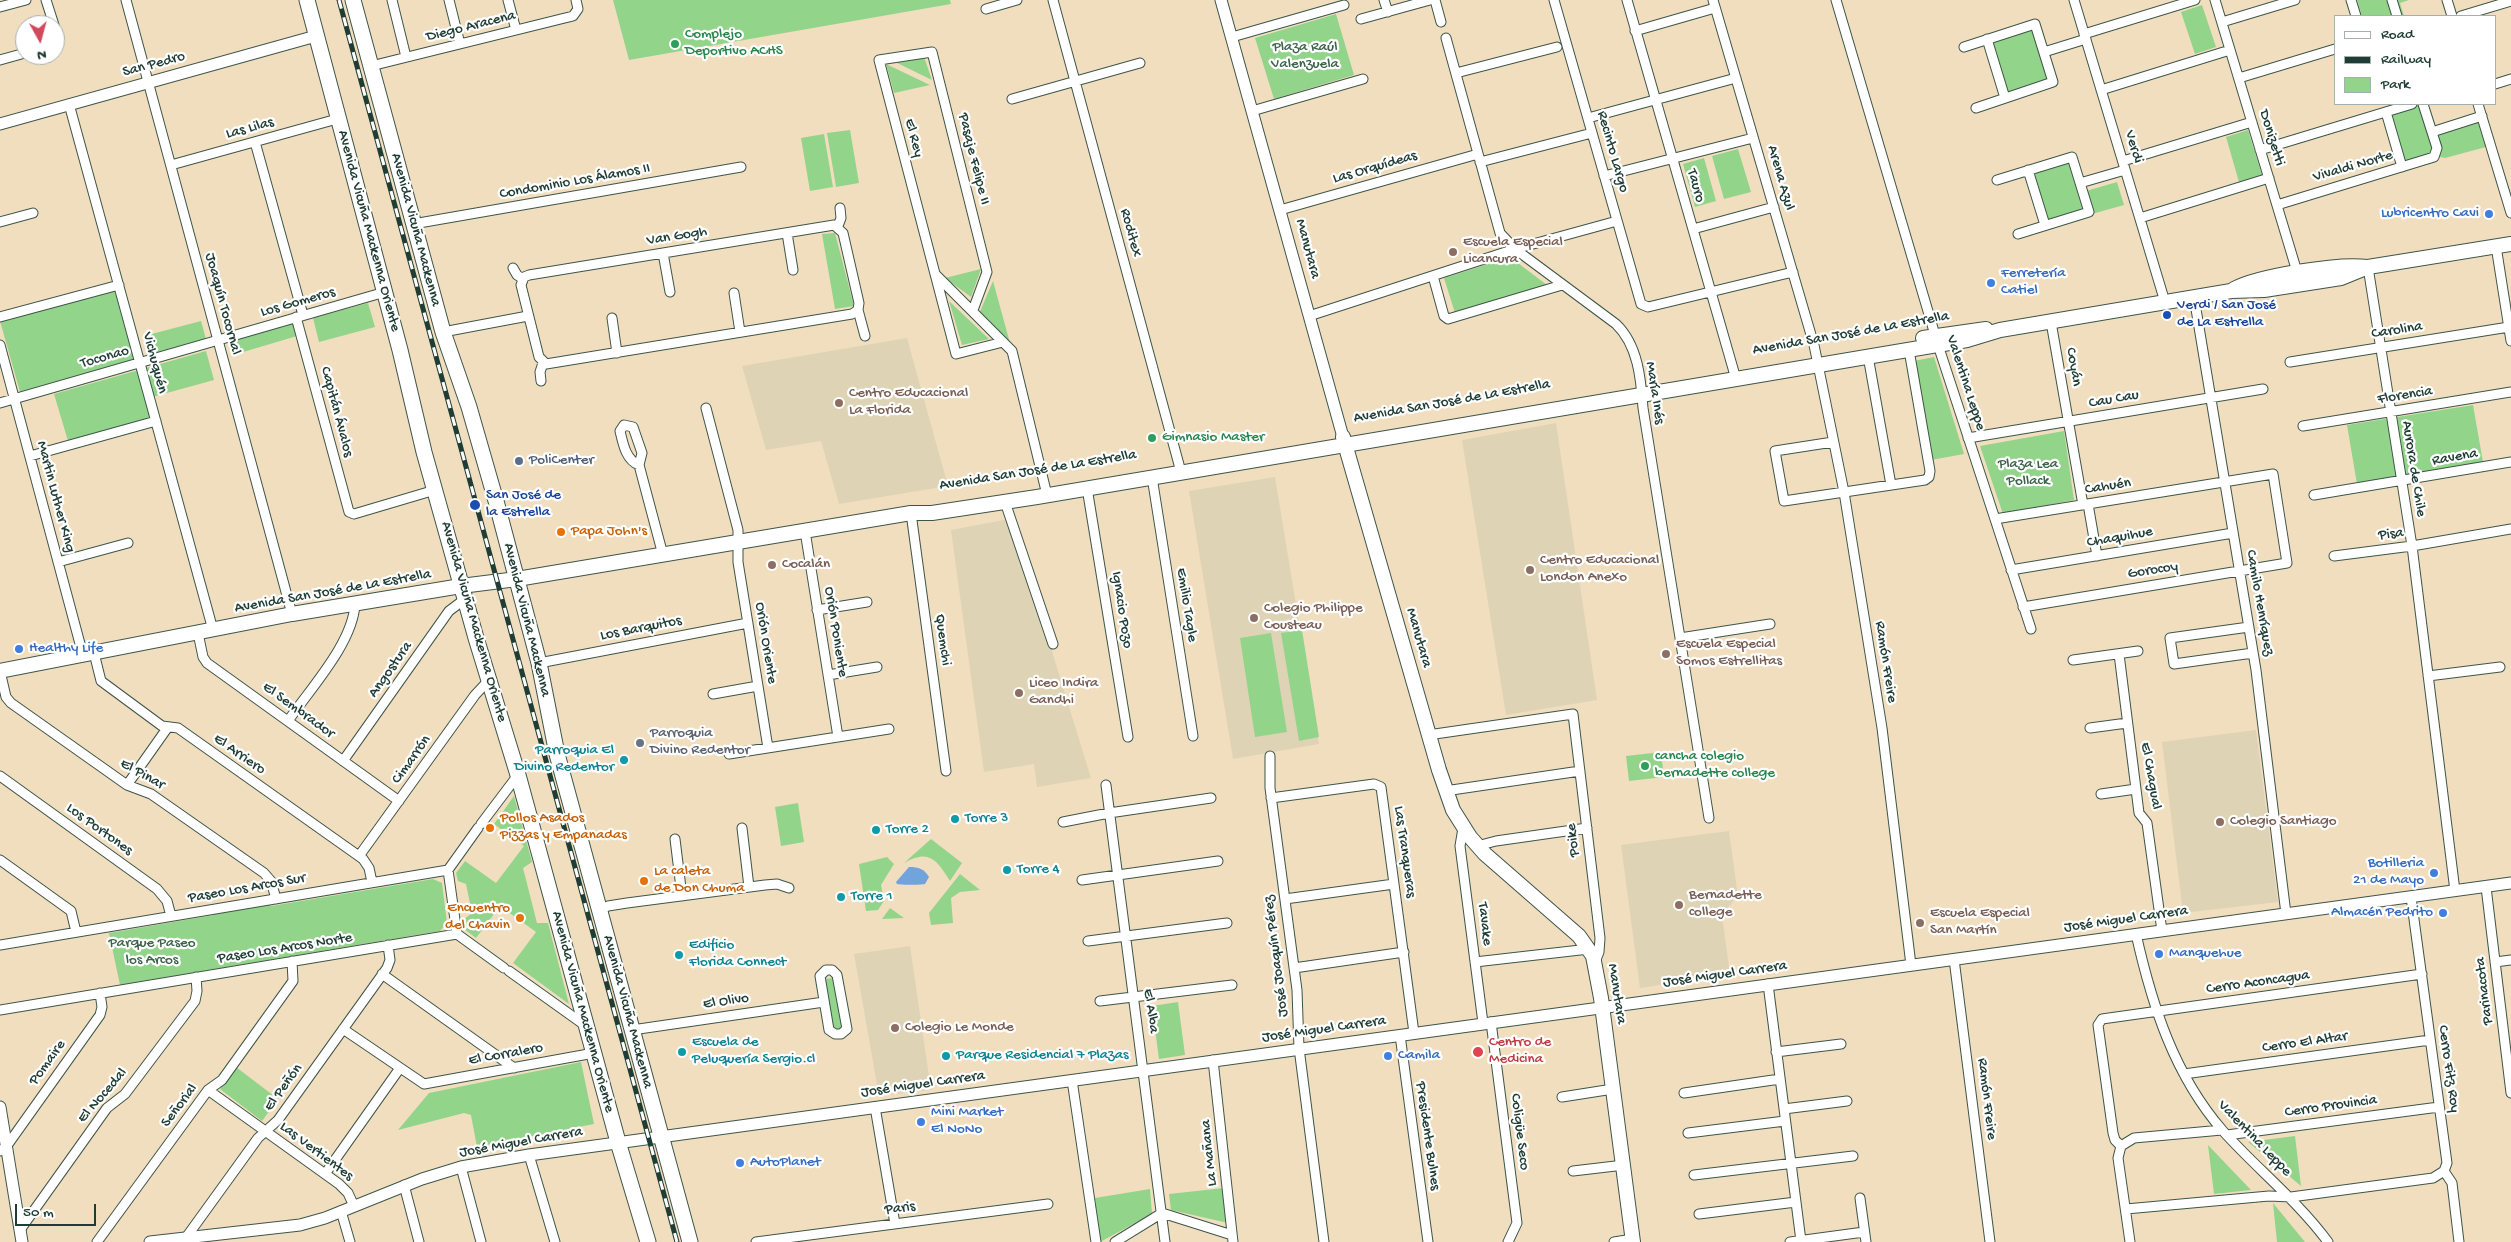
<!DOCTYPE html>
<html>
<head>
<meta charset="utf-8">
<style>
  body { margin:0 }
  #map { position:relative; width:2511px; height:1242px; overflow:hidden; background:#f1debf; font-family:"Gochi Hand",sans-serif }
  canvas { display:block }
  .legend { position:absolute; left:2334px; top:15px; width:162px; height:90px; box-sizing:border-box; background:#fff; border:1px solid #a5b1ae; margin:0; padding:6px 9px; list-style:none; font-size:15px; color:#1f3d34 }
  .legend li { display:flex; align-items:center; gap:10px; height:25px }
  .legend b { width:25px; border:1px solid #a5b1ae }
  .north { position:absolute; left:15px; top:15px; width:50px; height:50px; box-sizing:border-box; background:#fff; border:1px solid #a5b1ae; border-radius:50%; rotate:173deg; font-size:14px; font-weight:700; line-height:20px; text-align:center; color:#1f3d34 }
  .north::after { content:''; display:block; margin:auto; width:18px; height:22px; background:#d1495b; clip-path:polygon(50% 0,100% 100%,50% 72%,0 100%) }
  .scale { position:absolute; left:15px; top:1204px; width:81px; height:22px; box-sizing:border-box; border:2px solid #1f3d34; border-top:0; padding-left:6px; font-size:15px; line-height:18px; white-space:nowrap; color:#1f3d34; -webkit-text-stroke:4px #fff; paint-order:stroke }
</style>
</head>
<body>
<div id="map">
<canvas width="2511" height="1242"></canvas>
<ul class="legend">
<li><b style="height:6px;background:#fff"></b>Road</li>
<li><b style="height:6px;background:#1f3d34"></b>Railway</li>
<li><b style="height:14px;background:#93d48b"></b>Park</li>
</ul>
<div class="north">N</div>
<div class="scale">50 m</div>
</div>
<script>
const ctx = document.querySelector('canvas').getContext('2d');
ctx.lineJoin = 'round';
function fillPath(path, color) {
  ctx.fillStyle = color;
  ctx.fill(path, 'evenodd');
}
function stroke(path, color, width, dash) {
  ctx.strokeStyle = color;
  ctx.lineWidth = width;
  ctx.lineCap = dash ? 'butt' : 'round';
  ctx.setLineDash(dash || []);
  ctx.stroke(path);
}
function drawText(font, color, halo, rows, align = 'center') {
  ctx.font = font + ' "Gochi Hand",sans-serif';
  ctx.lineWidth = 4.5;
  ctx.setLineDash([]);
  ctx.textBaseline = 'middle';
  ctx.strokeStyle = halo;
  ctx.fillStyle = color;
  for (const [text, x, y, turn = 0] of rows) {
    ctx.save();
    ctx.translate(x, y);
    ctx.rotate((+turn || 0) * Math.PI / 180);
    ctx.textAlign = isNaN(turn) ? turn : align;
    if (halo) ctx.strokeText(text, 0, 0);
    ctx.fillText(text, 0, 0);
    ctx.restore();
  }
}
const built = new Path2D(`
  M907 338 948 486 839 504 821 441 766 450 742 366Z
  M1556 423 1597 700 1506 715 1462 440Z
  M1275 477 1319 744 1233 759 1189 491Z
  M1009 519 1043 622 1091 778 1037 787 1034 764 984 772 951 530Z
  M2256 730 2278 902 2183 913 2162 742Z
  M1729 831 1738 896 1722 915 1730 975 1640 988 1621 845Z
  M910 946 931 1090 879 1096 854 954Z`);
const green = new Path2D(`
  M613 0H950L951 4 629 60Z
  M2357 0H2409L2400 3 2404 16H2362Z
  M2202 5 2216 47 2195 54 2181 12Z
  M1336 14 1354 75 1274 99 1255 38Z
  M2032 29 2047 80 2007 92 1992 41Z
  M924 57 932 80 891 60Z
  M886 64 930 85 894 93Z
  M2419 104 2430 136 2478 121 2486 147 2445 158 2431 155 2403 163 2390 116Z
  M850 130 859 183 836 187 827 133Z
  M2248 130 2262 175 2239 182 2226 137Z
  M824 134 833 187 810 191 801 138Z
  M1738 149 1751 192 1724 199 1712 156Z
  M1704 158 1716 201 1695 207 1683 164Z
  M2069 161 2084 209 2047 220 2032 172Z
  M2117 182 2124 205 2092 214 2086 191Z
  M835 233 854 306 835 309 822 234Z
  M1510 257 1547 285 1455 313 1444 278Z
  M981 269 971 297 945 278Z
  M993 281 1010 343 979 314Z
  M114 288 134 360 20 392 0 321Z
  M949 301 989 339 962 345Z
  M368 303 375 327 319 342 313 318Z
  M201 321 206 339 149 355 144 336Z
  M293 323 297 336 233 355 229 342Z
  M206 351 214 380 145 399 150 418 68 441 54 394Z
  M1934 357 1964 454 1931 460 1914 361Z
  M2473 405 2483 462 2357 484 2347 425Z
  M2064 431 2074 500 2003 514 1980 446Z
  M1302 630 1319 737 1299 741 1281 633Z
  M1271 633 1287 732 1255 737 1240 638Z
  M1661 752 1664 777 1629 781 1626 756Z
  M514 796 532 862 523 868 537 923H548L569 1004 513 963 536 932 500 906 476 938 463 928 462 921 472 913 466 884 458 881 456 873 465 861 496 883 524 846 494 824Z
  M798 803 804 842 781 846 775 807Z
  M931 839 962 863 950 881C936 859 929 849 904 863Z
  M887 857 894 864 881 885 884 901 878 910 866 911 859 864Z
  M960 874 980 890 960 892 951 898 953 923 931 925 929 913Z
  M433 879 442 883 447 923 440 931 120 985 109 933 214 915V912L270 903 271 906Z
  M890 908 904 918 882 919Z
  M834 978 843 1028 832 1030 823 979Z
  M1178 1002 1185 1055 1159 1059 1152 1006Z
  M581 1062 594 1124 477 1147 471 1115 464 1113 398 1130 429 1093Z
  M236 1067 278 1099 262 1121 220 1089Z
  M2295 1136 2301 1186 2248 1142Z
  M2208 1145 2251 1190 2214 1194Z
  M1224 1188 1228 1223 1171 1210 1169 1194Z
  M1150 1189 1152 1214 1100 1242 1095 1198Z
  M2273 1203 2305 1242H2277Z`);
const water = new Path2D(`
  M909 867C919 867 924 869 929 877L925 884C921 885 902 885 897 884L896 882Z`);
const minor = new Path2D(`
  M46 0 54 25
  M126 0 292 614
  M392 0 406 57
  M449 0 460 44
  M508 0 516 30
  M1053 0 1181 472
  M1384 0 1388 12
  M1435 0 1441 22
  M1554 0 1641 304 1648 307 1793 272
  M1627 0 1736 379
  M1713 0 1814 345 1844 492 1882 728 1911 965
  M1836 0 1938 345 2031 629
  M2074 0 2165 302
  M2215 0 2298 275
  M2351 0 2356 16
  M2392 0 2397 16
  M2447 0 2452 16
  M0 7 26 0
  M986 9 1017 0
  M2461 16 2511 1
  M1361 19 1430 0
  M2222 22 2295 0
  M55 30 58 41 55 45
  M1635 31 1715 8
  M2084 34 2195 0
  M1232 37 1344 5
  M1446 38 1500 233 1515 249 1616 324C1638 345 1641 379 1643 408L1709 818
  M1987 39 2005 98
  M1964 47 2035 24 2053 82 1976 108
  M2044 52 2086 39
  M0 60 25 53
  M371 66 573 16 578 9 576 0
  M1456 73 1557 47
  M2239 78 2335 49
  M2495 84 2511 79
  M2101 90 2230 50
  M1012 99 1140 63
  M69 104 213 630
  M2478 104 2511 213
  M1252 111 1363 79
  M2386 112 2402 167
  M1588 118 1736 78
  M2432 132 2482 116
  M255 142 303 315
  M2260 150 2412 104
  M2123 161 2252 122
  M1480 162 1592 133
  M171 165 337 119
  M2028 170 2045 225
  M1604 176 1753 138
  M1997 180 2072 157 2089 212 2018 234
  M2080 183 2125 170
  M2277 205 2434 157 2437 148 2423 104
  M1280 210 1478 154
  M2140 218 2269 178
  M0 222 33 213
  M413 224 741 167
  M838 226 841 218 840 208
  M1693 229 1774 207
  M787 233 793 270
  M2496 246 2511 341
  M663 253 670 292
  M2368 267 2412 546 2455 891
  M513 268 517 275 523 279
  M936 275 1012 351 1047 495
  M1433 276 1444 316 1448 319 1562 285
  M734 293 740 332
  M2194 297 2256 670 2286 914
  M858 310 852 314 546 364 539 357 521 285 524 277 529 275 834 225 843 233 859 303 858 310 865 336
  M973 310 987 272 932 52 879 60 956 354 1003 342
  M1309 316 1515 249 1617 221
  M0 317 119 285
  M296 317 349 512 354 514 435 490
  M612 318 617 353
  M2051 322 2083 505
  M443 332 528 316
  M0 345 83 655
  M1868 356 1891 485
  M2290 362 2509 327
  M541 381 540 372 543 363
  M0 403 385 292
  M706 408 738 530V562L768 748
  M2303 426 2511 392
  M1968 438 2263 389
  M1833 442 1775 451 1784 501 1925 480 1929 477 1930 471 1909 350
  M30 456 156 421
  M639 465C626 460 623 444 620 431L624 425 633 427 642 453 639 465 663 555
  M1152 477 1193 736
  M1087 488 1128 737
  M2314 495 2511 462
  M1005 502 1053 644
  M2088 504 2097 556
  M911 513 946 771
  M1995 519 2273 474 2287 563 2023 607
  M805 531 838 737
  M2334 556 2412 546 2511 529
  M58 562 128 543
  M2011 570 2233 533
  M817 610 867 602
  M2249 627 2170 638 2174 664 2253 653
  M198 633 203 657 207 663 399 801
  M1680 638 1770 624
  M94 653 101 681 162 726 178 728 363 859 369 868 372 882
  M2119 654 2139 813 2147 823 2162 931
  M2073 660 2138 651
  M539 663 748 623
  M0 671 6 697 11 703 127 785 151 794 264 873 271 881 276 899
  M828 675 877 667
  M2428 676 2500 667
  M713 694 758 686
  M288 721C310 689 353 643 355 604
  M2090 728 2127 723
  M1428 735 1573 714 1600 938 1599 952 1595 962
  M729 754 889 729
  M1270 756V788L1297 990 1299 1048 1324 1242
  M343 761 449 611 465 599
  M0 776 157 889 167 901 171 916
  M127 785 168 727
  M1106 785 1165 1242
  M1445 791 1580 771
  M2101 794 2136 789
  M1271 798 1374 784 1381 787 1414 1033
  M1063 822 1109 813 1211 798
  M481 824 518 775
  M742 828 749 887
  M1463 828 1460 846 1483 1023
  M675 839 682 896
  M1477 846 1496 841 1587 828
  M359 856 475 695 489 680
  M0 860 71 911 76 932
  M448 870 457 934
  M1082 880 1218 861
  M2486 887 2511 1093
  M1285 899 1394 884
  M600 910 608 906 627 903 765 885 777 884 789 888
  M2136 934C2152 1005 2174 1075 2223 1131 2257 1169 2297 1200 2328 1242
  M1088 941 1227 923
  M0 945 448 870 478 828
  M1954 959 1990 1242
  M1475 962 1589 949
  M2495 962 2511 960
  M1294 968 1404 952
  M826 970H832L837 975 847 1029 841 1034H835L829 1030 820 976Z
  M509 971 586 1026
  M382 974 514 1068
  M1768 984 1801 1241
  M1100 1001 1232 985
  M0 1010 457 934 504 968
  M1491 1022 1517 1223 1508 1242
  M343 1029 424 1084 594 1053
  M632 1030 824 1002
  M1400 1035 1428 1242
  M1776 1052 1841 1044
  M1213 1060 1233 1242
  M2184 1074 2430 1040
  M1072 1080 1096 1242
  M208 1090 339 1184 348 1193 354 1206
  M1684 1093 1780 1079
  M1562 1097 1613 1089
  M875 1107 895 1224
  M1784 1109 1847 1101
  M1688 1133 1785 1121
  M2227 1135 2439 1107
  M2121 1146 2115 1140 2113 1133 2098 1025 2102 1019 2422 974
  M0 1151 6 1147 100 1015 102 1007 100 993
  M529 1155 555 1242
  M461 1167 481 1242
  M1573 1171 1624 1165
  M2444 1171 2452 1183 2459 1242
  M325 1174 400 1068
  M1694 1175 1853 1156
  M404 1185 419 1242
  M1860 1198 1866 1242
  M2126 1209 2269 1196 2291 1197 2433 1178 2444 1171 2447 1163 2411 897
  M341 1211 350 1242
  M1699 1214 1796 1202
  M20 1230 107 1108 125 1094 195 1001 197 991 196 977
  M185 1239 258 1138 278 1120 387 968 390 960 388 945
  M97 1242 208 1090 222 1080 293 981 292 961
  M756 1242 1048 1204
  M1115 1242 1162 1213 1232 1235
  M1614 1242 1633 1239
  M1790 1242 1864 1232
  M2130 1242 2118 1158 2121 1146 2134 1138 2222 1130`);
const tertiary = new Path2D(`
  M1221 0 1343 437
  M0 124 316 36
  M0 1107 22 1242
  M150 1242 300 1225 325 1218 422 1179 461 1167 529 1155 2511 883`);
const secondary = new Path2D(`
  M2234 289C2258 276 2339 263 2367 267
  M1923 338 1986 329
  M1343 437 1439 770 1453 810 1470 837 1485 854 1579 936 1593 956 1601 998 1633 1242
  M0 671 292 614 461 586 517 579 911 513H932L1037 497 1967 340 2000 330 2231 291 2264 290 2341 278 2368 267 2511 244`);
const primary = new Path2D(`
  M307 0 400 350 424 452 476 638 518 775 618 1142 648 1242
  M353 0 443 332 469 407 496 501 539 663 557 754 690 1242`);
const rail = new Path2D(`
  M339 0 677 1242`);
const markers = [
  [675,44,5,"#2e9e5b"],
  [2489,214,5,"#3f7fe0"],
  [1453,252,5,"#8d6e63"],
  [1991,283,5,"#3f7fe0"],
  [2167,315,5,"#1a4fb4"],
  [839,403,5,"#8d6e63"],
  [1152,438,5,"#2e9e5b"],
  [519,461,5,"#5c6f8a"],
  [475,505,6,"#1a4fb4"],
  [561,532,5,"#e8710a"],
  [772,565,5,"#8d6e63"],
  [1530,570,5,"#8d6e63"],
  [1254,618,5,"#8d6e63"],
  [19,649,5,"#3f7fe0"],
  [1666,654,5,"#8d6e63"],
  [1019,693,5,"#8d6e63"],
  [640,743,5,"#6b7280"],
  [624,760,5,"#0f9aa8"],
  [1645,766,5,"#2e9e5b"],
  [955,819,5,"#0f9aa8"],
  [2220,822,5,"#8d6e63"],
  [490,828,5,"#e8710a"],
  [876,830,5,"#0f9aa8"],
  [1007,870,5,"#0f9aa8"],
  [2434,873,5,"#3f7fe0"],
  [644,881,5,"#e8710a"],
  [841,897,5,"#0f9aa8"],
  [1679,905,5,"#8d6e63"],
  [2443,913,5,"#3f7fe0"],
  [520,918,5,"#e8710a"],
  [1920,923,5,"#8d6e63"],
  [2159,954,5,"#3f7fe0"],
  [679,955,5,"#0f9aa8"],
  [895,1028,5,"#8d6e63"],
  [682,1052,5,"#0f9aa8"],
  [1478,1052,6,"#e0444e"],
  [946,1056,5,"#0f9aa8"],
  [1388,1056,5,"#3f7fe0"],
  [921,1122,5,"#3f7fe0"],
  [740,1163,5,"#3f7fe0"]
];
const streetNames = [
  ["Diego Aracena",471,27,-14],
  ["San Pedro",154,65,-15],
  ["Las Lilas",250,129,-15],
  ["El Rey",913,138,75],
  ["Donizetti",2271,138,73],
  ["Verdi",2133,147,73],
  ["Recinto Largo",1612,152,74],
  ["Pasaje Felipe II",973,159,76],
  ["Vivaldi Norte",2353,167,-16],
  ["Las Orquídeas",1375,168,-16],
  ["Arena Azul",1780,178,74],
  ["Condominio Los Álamos II",575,182,-10],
  ["Tauro",1695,186,74],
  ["Avenida Vicuña Mackenna",415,230,75],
  ["Avenida Vicuña Mackenna Oriente",368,231,75],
  ["Roditex",1130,233,75],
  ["Van Gogh",677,237,-9],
  ["Manutara",1307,249,75],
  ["Los Gomeros",298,303,-16],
  ["Joaquín Tocornal",222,304,75],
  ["Carolina",2397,331,-9],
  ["Avenida San José de La Estrella",1851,334,-10],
  ["Toconao",105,358,-16],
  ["Vichuquén",154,363,75],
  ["Coyán",2073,367,80],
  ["Valentina Leppe",1965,383,72],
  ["María Inés",1654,393,81],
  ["Florencia",2405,396,-9],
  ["Cau Cau",2114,400,-10],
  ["Avenida San José de La Estrella",1452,402,-10],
  ["Capitán Ávalos",336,412,75],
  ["Ravena",2455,458,-10],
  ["Aurora de Chile",2413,469,81],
  ["Avenida San José de La Estrella",1038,471,-9],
  ["Cahuén",2108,487,-9],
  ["Martin Luther King",55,497,75],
  ["Pisa",2391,535,-7],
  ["Chaquihue",2120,538,-10],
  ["Gorocoy",2153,571,-9],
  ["Avenida San José de La Estrella",333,592,-10],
  ["Camilo Henríquez",2259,603,80],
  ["Emilio Tagle",1186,605,81],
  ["Ignacio Pozo",1121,610,81],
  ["Avenida Vicuña Mackenna",526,620,76],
  ["Avenida Vicuña Mackenna Oriente",473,622,74],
  ["Los Barquitos",641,629,-11],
  ["Orión Poniente",835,632,81],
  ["Manutara",1418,638,74],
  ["Quemchi",942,640,82],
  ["Orión Oriente",765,643,81],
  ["Ramón Freire",1885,662,81],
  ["Angostura",391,670,-55],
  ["El Sembrador",298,711,36],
  ["El Arriero",239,755,35],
  ["Cimarrón",412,760,-54],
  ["El Pinar",142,775,29],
  ["El Chagual",2150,776,80],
  ["Los Portones",99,830,36],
  ["Poike",1574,840,-97],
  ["Las Tranqueras",1404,852,82],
  ["Paseo Los Arcos Sur",247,889,-10],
  ["José Miguel Carrera",2126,920,-8],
  ["Tavake",1484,924,83],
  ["Paseo Los Arcos Norte",285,949,-9],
  ["José Joaquín Pérez",1277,956,-97],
  ["José Miguel Carrera",1725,975,-8],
  ["Cerro Aconcagua",2258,983,-8],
  ["Parinacota",2485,991,-97],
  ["Manutara",1616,994,81],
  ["El Olivo",726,1002,-8],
  ["El Alba",1150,1011,82],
  ["Avenida Vicuña Mackenna Oriente",582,1012,75],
  ["Avenida Vicuña Mackenna",627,1012,75],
  ["José Miguel Carrera",1324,1030,-8],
  ["Cerro El Altar",2305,1043,-8],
  ["El Corralero",506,1055,-10],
  ["Pomaire",48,1063,-54],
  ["Cerro Fitz Roy",2448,1069,82],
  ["José Miguel Carrera",923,1085,-8],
  ["El Peñón",284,1088,-54],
  ["El Nocedal",103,1096,-49],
  ["Ramón Freire",1986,1099,83],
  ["Señorial",180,1106,-53],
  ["Cerro Provincia",2331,1107,-8],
  ["Coligüe Seco",1519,1132,83],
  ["Presidente Bulnes",1427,1136,82],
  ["Valentina Leppe",2254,1139,46],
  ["José Miguel Carrera",521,1143,-10],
  ["Las Vertientes",316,1152,37],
  ["La Mañana",1210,1153,-96],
  ["Paris",900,1209,-7]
];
const leisureNames = [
  ["Complejo",685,35],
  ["Deportivo ACHS",685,52],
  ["Gimnasio Master",1162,438],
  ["cancha colegio",1655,757],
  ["bernadette college",1655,774]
];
const parkNames = [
  ["Plaza Raúl",1305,48],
  ["Valenzuela",1305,65],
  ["Plaza Lea",2028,465],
  ["Pollack",2028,482],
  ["Parque Paseo",152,944],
  ["los Arcos",152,961]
];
const shopNames = [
  ["Lubricentro Cavi",2479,214,"right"],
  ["Ferretería",2001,274],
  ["Catiel",2001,291],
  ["Healthy Life",29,649],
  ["Botilleria",2424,864,"right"],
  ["21 de Mayo",2424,881,"right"],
  ["Almacén Pedrito",2433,913,"right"],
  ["Manquehue",2169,954],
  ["Camila",1398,1056],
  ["Mini Market",931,1113],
  ["El NoNo",931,1130],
  ["AutoPlanet",750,1163]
];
const educationNames = [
  ["Escuela Especial",1463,243],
  ["Licancura",1463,260],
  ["Centro Educacional",849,394],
  ["La Florida",849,411],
  ["Centro Educacional",1540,561],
  ["London Anexo",1540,578],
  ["Cocalán",782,565],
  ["Colegio Philippe",1264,609],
  ["Cousteau",1264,626],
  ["Escuela Especial",1676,645],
  ["Somos Estrellitas",1676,662],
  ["Liceo Indira",1029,684],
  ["Gandhi",1029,701],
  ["Colegio Santiago",2230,822],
  ["Bernadette",1689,896],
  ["college",1689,913],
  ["Escuela Especial",1930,914],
  ["San Martín",1930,931],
  ["Colegio Le Monde",905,1028]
];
const transitNames = [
  ["Verdi / San José",2177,306],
  ["de La Estrella",2177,323],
  ["San José de",486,496],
  ["la Estrella",486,513]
];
const serviceNames = [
  ["PoliCenter",529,461]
];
const foodNames = [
  ["Papa John's",571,532],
  ["Pollos Asados",500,819],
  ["Pizzas y Empanadas",500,836],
  ["La caleta",654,872],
  ["de Don Chuma",654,889],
  ["Encuentro",510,909,"right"],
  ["del Chavin",510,926,"right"]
];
const worshipNames = [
  ["Parroquia",650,734],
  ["Divino Redentor",650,751]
];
const cultureNames = [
  ["Parroquia El",614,751,"right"],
  ["Divino Redentor",614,768,"right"],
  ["Torre 3",965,819],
  ["Torre 2",886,830],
  ["Torre 4",1017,870],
  ["Torre 1",851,897],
  ["Edificio",689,946],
  ["Florida Connect",689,963],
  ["Escuela de",692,1043],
  ["Peluquería Sergio.cl",692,1060],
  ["Parque Residencial 7 Plazas",956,1056]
];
const healthNames = [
  ["Centro de",1489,1043],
  ["Medicina",1489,1060]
];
fillPath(built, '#ded4b5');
fillPath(green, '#93d48b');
fillPath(water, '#71a3dc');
stroke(minor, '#3e5549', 11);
stroke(tertiary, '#3e5549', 13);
stroke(secondary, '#3e5549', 16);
stroke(primary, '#3e5549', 17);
stroke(minor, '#fff', 9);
stroke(tertiary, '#fff', 11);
stroke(secondary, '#fff', 14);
stroke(primary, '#fff', 15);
stroke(rail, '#1f3d34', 5);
stroke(rail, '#fff', 3, [9]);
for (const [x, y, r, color] of markers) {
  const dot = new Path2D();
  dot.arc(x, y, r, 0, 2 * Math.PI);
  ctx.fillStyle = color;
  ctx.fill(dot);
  stroke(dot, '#fff', 2);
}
drawText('15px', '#1f3d34', '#fff', streetNames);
drawText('15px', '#27864d', '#fff', leisureNames, 'left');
drawText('15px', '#3c634a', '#fff', parkNames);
drawText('15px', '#366cbe', '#fff', shopNames, 'left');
drawText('15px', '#785e54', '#fff', educationNames, 'left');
drawText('15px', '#164399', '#fff', transitNames, 'left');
drawText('15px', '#4e5e75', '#fff', serviceNames, 'left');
drawText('15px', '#c56008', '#fff', foodNames, 'left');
drawText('15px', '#5b616d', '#fff', worshipNames, 'left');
drawText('15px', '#0d838f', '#fff', cultureNames, 'left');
drawText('15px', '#be3a42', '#fff', healthNames, 'left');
</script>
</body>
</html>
